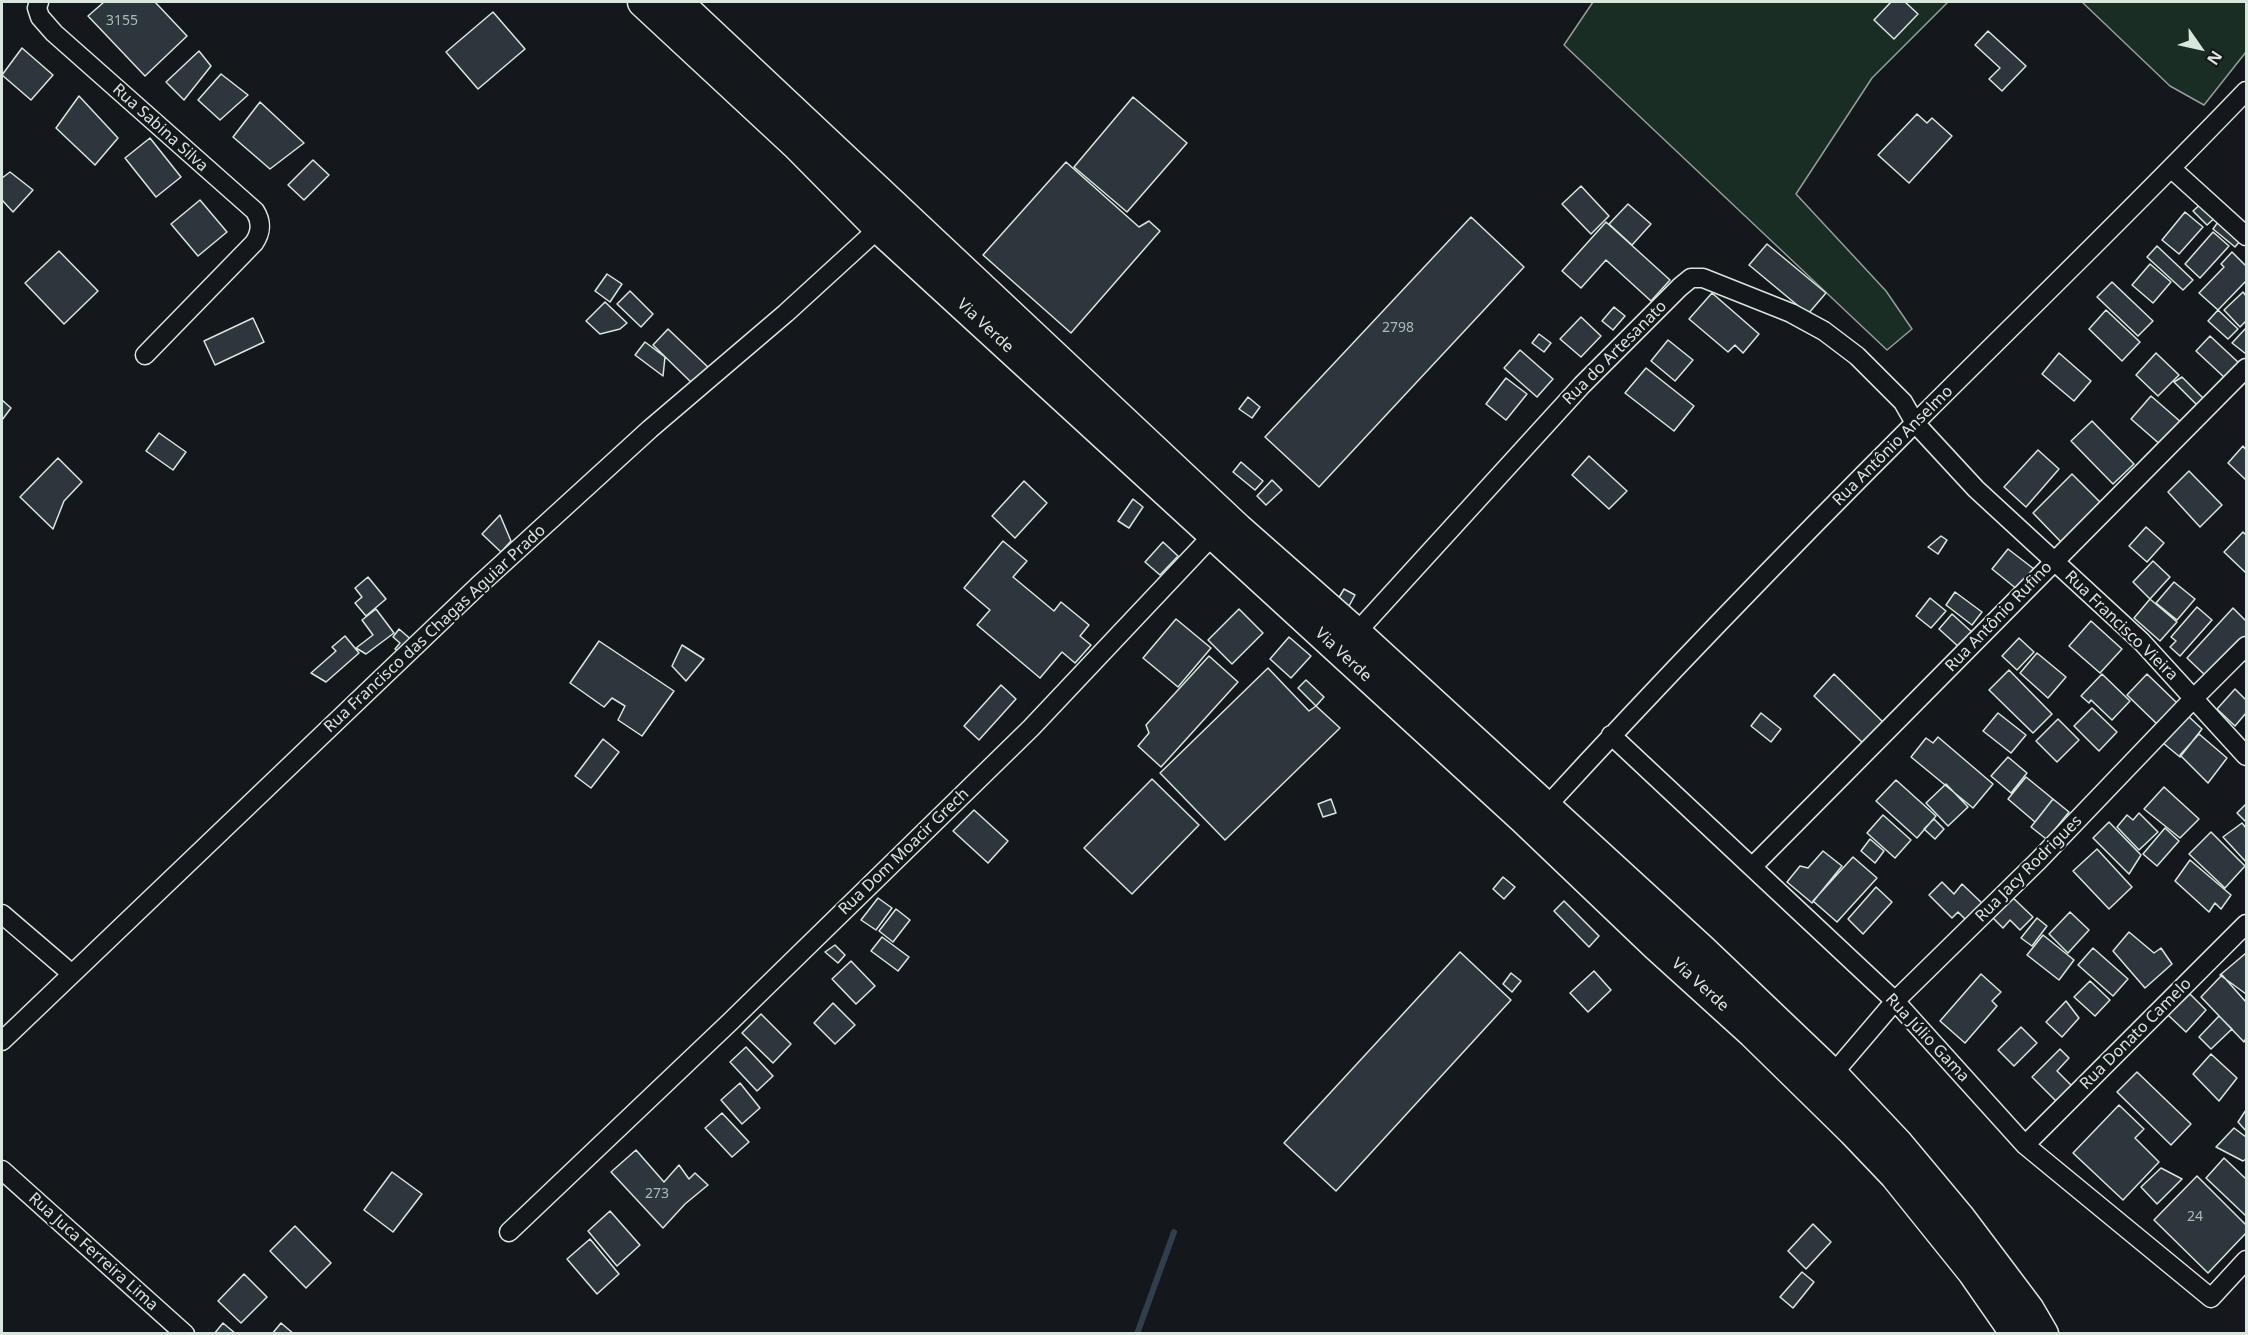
<!DOCTYPE html>
<html>
<head>
<meta charset="utf-8">
<style>
  body { margin:0 }
  #map { position:relative; width:2248px; height:1335px; overflow:hidden; background:#14181c; font-family:"Noto Sans",sans-serif }
  canvas { display:block }
  .frame { position:absolute; inset:0; border:3px solid #d8e6dc; pointer-events:none }
  .north { position:absolute; left:2170px; top:18px; width:60px; height:60px; -webkit-text-stroke:4px #14181c; paint-order:stroke; rotate:124deg; font-size:16px; font-weight:700; line-height:24px; text-align:center; color:#d8e6dc }
  .north::after { content:''; display:block; margin:auto; width:21px; height:27px; background:#d8e6dc; clip-path:polygon(50% 0,100% 100%,50% 72%,0 100%) }
</style>
</head>
<body>
<div id="map">
<canvas width="2248" height="1335"></canvas>
<div class="frame"></div>
<div class="north">N</div>
</div>
<script>
const ctx = document.querySelector('canvas').getContext('2d');
ctx.lineJoin = 'round';
function fillPath(path, color) {
  ctx.fillStyle = color;
  ctx.fill(path, 'evenodd');
}
function stroke(path, color, width, dash) {
  ctx.strokeStyle = color;
  ctx.lineWidth = width;
  ctx.lineCap = dash ? 'butt' : 'round';
  ctx.setLineDash(dash || []);
  ctx.stroke(path);
}
function drawText(font, color, halo, rows, align = 'center') {
  ctx.font = font + ' "Noto Sans",sans-serif';
  ctx.lineWidth = 4.5;
  ctx.setLineDash([]);
  ctx.textBaseline = 'middle';
  ctx.strokeStyle = halo;
  ctx.fillStyle = color;
  for (const [text, x, y, turn = 0] of rows) {
    ctx.save();
    ctx.translate(x, y);
    ctx.rotate((+turn || 0) * Math.PI / 180);
    ctx.textAlign = isNaN(turn) ? turn : align;
    if (halo) ctx.strokeText(text, 0, 0);
    ctx.fillText(text, 0, 0);
    ctx.restore();
  }
}
const green = new Path2D(`
  M1593 2H1948L1872 78 1796 194 1886 291 1912 329 1887 350 1564 45Z
  M2082 2H2246V52L2204 105 2170 86Z`);
const stream = new Path2D(`
  M1137 1334 1174 1232`);
const building = new Path2D(`
  M104 2H155L187 36 145 76 88 16Z
  M1891 2H1905L1918 14 1894 39 1874 20Z
  M493 12 525 49 478 89 446 52Z
  M1988 31 2026 66 2002 91 1989 79 2000 68 1975 45Z
  M22 48 53 75 31 100 2 75Z
  M199 51 211 66 184 100 166 82Z
  M221 74 248 95 220 120 198 100Z
  M79 96 118 138 95 165 56 128Z
  M1133 97 1187 143 1127 212 1074 167Z
  M260 102 304 143 270 169 233 137Z
  M1917 114 1927 123 1932 118 1952 136 1909 183 1878 155Z
  M150 138 181 177 156 197 125 158Z
  M313 160 329 175 304 200 288 185Z
  M1066 162 1139 227 1149 221 1160 231 1071 333 983 255Z
  M10 172 33 190 13 212 2 200V178Z
  M1581 186 1609 216 1591 234 1562 204Z
  M200 200 227 232 198 256 171 224Z
  M2203 202 2217 216 2207 225 2193 211Z
  M1628 204 1651 224 1632 245 1609 224Z
  M2185 212 2203 227 2179 254 2162 240Z
  M1471 217 1524 267 1319 487 1265 437Z
  M1606 222 1670 280 1651 301 1606 260 1581 288 1562 271Z
  M2218 222 2240 241 2235 247 2213 229Z
  M2213 232 2229 246 2200 278 2185 264Z
  M1767 244 1826 293 1808 314 1749 265Z
  M2157 246 2193 280 2183 290 2147 257Z
  M59 251 98 291 64 324 25 283Z
  M2232 252 2246 266V281L2218 310 2199 293 2224 267 2221 264Z
  M2150 264 2171 282 2153 303 2132 285Z
  M607 274 622 284 610 302 595 291Z
  M2112 282 2153 321 2138 336 2097 297Z
  M630 291 653 314 641 327 617 304Z
  M2243 292 2246 296V321L2240 327 2224 310Z
  M1712 293 1759 334 1743 353 1735 345 1728 352 1689 319Z
  M605 302 627 323 620 329 600 334 586 321Z
  M1614 307 1625 316 1613 330 1602 321Z
  M2106 310 2140 342 2122 361 2089 329Z
  M2218 310 2238 329 2228 339 2208 321Z
  M1581 317 1601 336 1581 357 1560 339Z
  M253 318 264 342 215 365 204 341Z
  M2246 328V354L2232 343Z
  M668 329 710 369 694 385 653 345Z
  M1539 334 1551 343 1544 352 1532 343Z
  M2210 336 2239 363 2225 378 2196 351Z
  M1668 340 1693 360 1675 381 1651 361Z
  M645 342 665 357 663 376 635 355Z
  M1520 350 1553 379 1537 397 1504 368Z
  M2059 353 2091 381 2074 401 2042 374Z
  M2156 353 2179 375 2158 396 2136 375Z
  M1646 368 1694 406 1674 431 1625 393Z
  M2182 377 2205 400 2199 407 2174 382Z
  M1506 378 1527 394 1506 420 1486 404Z
  M2151 396 2182 423 2162 446 2131 419Z
  M1248 397 1260 407 1252 418 1239 409Z
  M2 400 11 408 2 420Z
  M2092 421 2134 464 2113 484 2071 441Z
  M159 433 186 452 173 470 146 451Z
  M2243 446 2246 450V480L2228 463Z
  M2038 450 2059 469 2026 507 2004 487Z
  M1589 456 1627 491 1609 509 1572 475Z
  M58 458 82 482 64 501 53 529 20 497Z
  M1241 462 1263 481 1255 490 1233 472Z
  M2189 471 2222 505 2200 527 2168 492Z
  M2072 474 2102 504 2062 543 2033 513Z
  M1272 480 1282 490 1266 505 1257 496Z
  M1024 481 1047 503 1015 538 992 516Z
  M1133 499 1143 507 1129 528 1118 521Z
  M500 515 511 541 501 552 482 534Z
  M2146 527 2164 543 2147 562 2129 546Z
  M2243 532 2246 535V573L2224 552Z
  M1941 536 1947 540 1938 554 1928 547Z
  M1003 541 1027 561 1013 577 1054 611 1061 602 1089 625 1080 636 1091 645 1075 663 1062 652 1040 678 977 625 990 610 964 588Z
  M1163 542 1178 556 1160 575 1145 562Z
  M2008 549 2034 569 2018 590 1992 569Z
  M2153 561 2170 577 2150 599 2133 582Z
  M368 577 386 599 366 616 355 603 362 597 355 588Z
  M2174 582 2195 599 2177 620 2156 603Z
  M1344 589 1355 595 1348 608 1337 601Z
  M1955 592 1982 612 1972 625 1946 605Z
  M1930 598 1946 611 1931 628 1916 616Z
  M2150 599 2177 622 2160 641 2134 618Z
  M2197 607 2212 620 2180 656 2170 647 2176 641 2171 637Z
  M2233 608 2246 621V636L2207 677 2187 658Z
  M376 609 394 633 366 654 356 648 373 635 362 620Z
  M1239 609 1263 633 1232 664 1208 640Z
  M1952 614 1973 633 1960 648 1939 629Z
  M1176 619 1211 648 1178 687 1143 658Z
  M2091 621 2122 649 2100 673 2069 646Z
  M399 629 414 642 403 655 395 649 400 643 393 637Z
  M345 636 359 653 326 682 311 673 336 651 332 647Z
  M1289 637 1311 656 1291 678 1270 659Z
  M2019 638 2034 652 2017 670 2002 656Z
  M599 641 674 691 642 736 618 720 625 706 612 698 604 707 570 683Z
  M682 645 704 659 686 681 672 666Z
  M2037 653 2066 677 2048 698 2020 673Z
  M1209 656 1238 682 1161 767 1138 746 1149 733 1146 725Z
  M1268 668 1309 711 1316 706 1340 728 1225 840 1160 773Z
  M2009 670 2052 714 2033 733 1989 690Z
  M1834 674 1887 726 1867 747 1814 696Z
  M2102 674 2130 701 2112 720 2091 700 2089 703 2081 696Z
  M2147 674 2177 703 2157 724 2127 695Z
  M1306 680 1324 697 1316 706 1298 688Z
  M1001 685 1016 699 979 740 964 726Z
  M2235 689 2246 700V713L2235 726 2217 709Z
  M2092 708 2117 732 2099 751 2074 726Z
  M1761 713 1781 729 1771 742 1751 726Z
  M1998 713 2026 735 2011 753 1983 731Z
  M2187 715 2202 729 2180 757 2163 743Z
  M2058 719 2079 740 2057 762 2036 741Z
  M2199 734 2227 758 2208 783 2180 755Z
  M1938 737 1993 784 1973 808 1911 757 1926 738 1933 743Z
  M603 739 619 752 591 788 575 776Z
  M2008 757 2027 773 2011 793 1991 776Z
  M2026 777 2053 799 2035 822 2008 799Z
  M1152 779 1199 825 1132 894 1084 848Z
  M1896 780 1936 816 1917 838 1876 801Z
  M1946 784 1968 807 1948 826 1926 803Z
  M2164 787 2199 819 2180 838 2144 809Z
  M1331 799 1336 813 1323 817 1318 804Z
  M2053 799 2069 812 2052 833 2050 842 2031 827Z
  M2246 804V822L2237 813Z
  M974 810 1008 841 988 863 953 831Z
  M2139 813 2158 832 2139 850 2117 827 2127 815 2133 820Z
  M1883 815 1911 840 1895 858 1867 833Z
  M1934 819 1944 829 1935 839 1924 829Z
  M2109 822 2141 855 2129 874 2093 838Z
  M2242 823 2246 828V862L2223 837Z
  M2165 828 2179 841 2157 866 2143 854Z
  M2211 832 2245 866 2225 888 2189 854Z
  M1870 839 1884 851 1875 863 1861 851Z
  M2097 849 2132 887 2109 909 2073 871Z
  M1823 851 1842 866 1812 903 1787 882 1800 866 1808 868Z
  M1853 857 1877 878 1837 922 1813 901Z
  M2190 860 2231 895 2221 909 2215 903 2209 912 2175 881Z
  M1503 877 1515 887 1504 899 1493 889Z
  M1942 882 1954 894 1962 884 1985 906 1969 923 1958 912 1952 918 1929 895Z
  M1876 887 1892 902 1863 934 1848 919Z
  M2010 895 2033 917 2020 930 2010 920 2003 928 1991 916Z
  M878 898 892 908 876 930 861 920Z
  M1564 901 1599 936 1589 947 1554 911Z
  M896 909 910 920 893 942 879 931Z
  M2070 912 2089 930 2068 953 2049 934Z
  M2037 918 2047 926 2032 946 2021 938Z
  M2129 932 2154 953 2161 948 2172 964 2145 988 2113 951Z
  M2043 935 2074 960 2059 980 2027 955Z
  M882 937 909 957 898 971 871 951Z
  M835 945 845 955 838 963 825 952Z
  M2093 948 2128 979 2113 996 2078 965Z
  M1460 952 1511 1000 1336 1191 1284 1143Z
  M2246 953V994L2220 975Z
  M851 961 875 986 856 1004 832 979Z
  M1594 971 1611 990 1588 1012 1570 993Z
  M1511 973 1521 981 1512 992 1503 984Z
  M1981 974 2001 992 1992 1001 1997 1006 1965 1043 1940 1021Z
  M2222 975 2246 1002V1038L2244 1042 2201 997Z
  M2090 981 2110 1000 2095 1016 2074 997Z
  M2190 994 2206 1010 2186 1032 2168 1015Z
  M2066 1001 2079 1018 2062 1037 2046 1022Z
  M833 1003 855 1025 835 1044 814 1023Z
  M761 1014 791 1044 773 1063 742 1033Z
  M2219 1016 2232 1029 2211 1049 2199 1037Z
  M2021 1027 2037 1043 2014 1066 1998 1050Z
  M746 1047 773 1076 757 1091 730 1062Z
  M2060 1049 2069 1058 2057 1071 2072 1086 2057 1102 2032 1077Z
  M2211 1054 2237 1078 2219 1101 2193 1074Z
  M2137 1072 2191 1124 2171 1145 2117 1092Z
  M740 1083 760 1108 742 1124 721 1100Z
  M2119 1105 2144 1129 2135 1138 2159 1162 2123 1200 2073 1153Z
  M2246 1110V1131L2238 1122Z
  M722 1113 749 1142 732 1157 705 1128Z
  M2234 1128 2246 1137V1159L2243 1161 2216 1147Z
  M636 1150 664 1182 679 1165 689 1179 695 1173 708 1185 685 1204 663 1228 611 1172Z
  M2224 1158 2246 1179V1216L2206 1178Z
  M2161 1168 2182 1179 2157 1204 2141 1187Z
  M392 1172 422 1194 393 1232 364 1210Z
  M2197 1176 2246 1225V1233L2208 1273 2154 1220Z
  M610 1211 640 1245 617 1266 588 1231Z
  M1813 1224 1831 1242 1806 1269 1788 1251Z
  M295 1226 331 1263 306 1288 270 1251Z
  M590 1239 619 1274 597 1294 567 1259Z
  M1802 1272 1814 1282 1793 1308 1780 1297Z
  M244 1274 267 1297 241 1323 218 1301Z
  M223 1323 236 1334H214Z
  M281 1323 294 1334H272Z`);
const street = new Path2D(`
  M39 2 37 8 40 17 54 33 255 211C262 222 261 233 254 243L145 355
  M2172 169 2246 236
  M1356 633 1582 385 1680 287 1691 278H1703L1791 313 1824 331 1857 356 1903 402 1915 423 1976 489 2141 641 2246 756
  M1611 735 1895 1001 2025 1145 2211 1298 2246 1260
  M1546 807C1666 676 1790 548 1916 422 2026 312 2138 204 2246 91
  M1753 866 2246 368
  M2 914 72 974
  M2 1041 478 586 650 429 786 313 879 228
  M1826 1082 1895 1001 2039 860 2194 698 2246 646
  M2025 1145 2246 924
  M2 1170 185 1334
  M509 1232 730 1022 1031 728 1213 535`);
const primary = new Path2D(`
  M643 2 797 145 879 228 1524 819 1657 946 1753 1033 1853 1131 1895 1175 1973 1272 2016 1334
  M677 2 1238 529 1356 633 1703 951 1832 1074 1898 1144 1959 1217 2029 1310 2043 1334`);
const numberNames = [
  ["3155",122,21],
  ["2798",1398,328],
  ["273",657,1194],
  ["24",2195,1217]
];
const streetNames = [
  ["Rua Sabina Silva",160,128,42],
  ["Via Verde",985,326,43],
  ["Rua do Artesanato",1615,353,-45],
  ["Rua Antônio Anselmo",1893,446,-45],
  ["Rua Antônio Rufino",1999,617,-46],
  ["Rua Francisco Vieira",2121,626,44],
  ["Rua Francisco das Chagas Aguiar Prado",435,629,-43],
  ["Via Verde",1343,655,43],
  ["Rua Dom Moacir Grech",904,852,-44],
  ["Rua Jacy Rodrigues",2029,869,-45],
  ["Via Verde",1700,985,42],
  ["Rua Donato Camelo",2136,1034,-45],
  ["Rua Júlio Gama",1927,1038,47],
  ["Rua Juca Ferreira Lima",93,1252,42]
];
fillPath(green, '#1a2d24');
stroke(green, '#939e99', 1.5);
stroke(stream, '#2f3f4d', 6);
fillPath(building, '#2c363c');
stroke(building, '#d8e6dc', 1.5);
stroke(street, '#d8e6dc', 21);
stroke(primary, '#d8e6dc', 33);
stroke(street, '#14181c', 18);
stroke(primary, '#14181c', 30);
drawText('14px', '#adbab4', null, numberNames);
drawText('16px', '#d8e6dc', '#14181c', streetNames);
</script>
</body>
</html>
